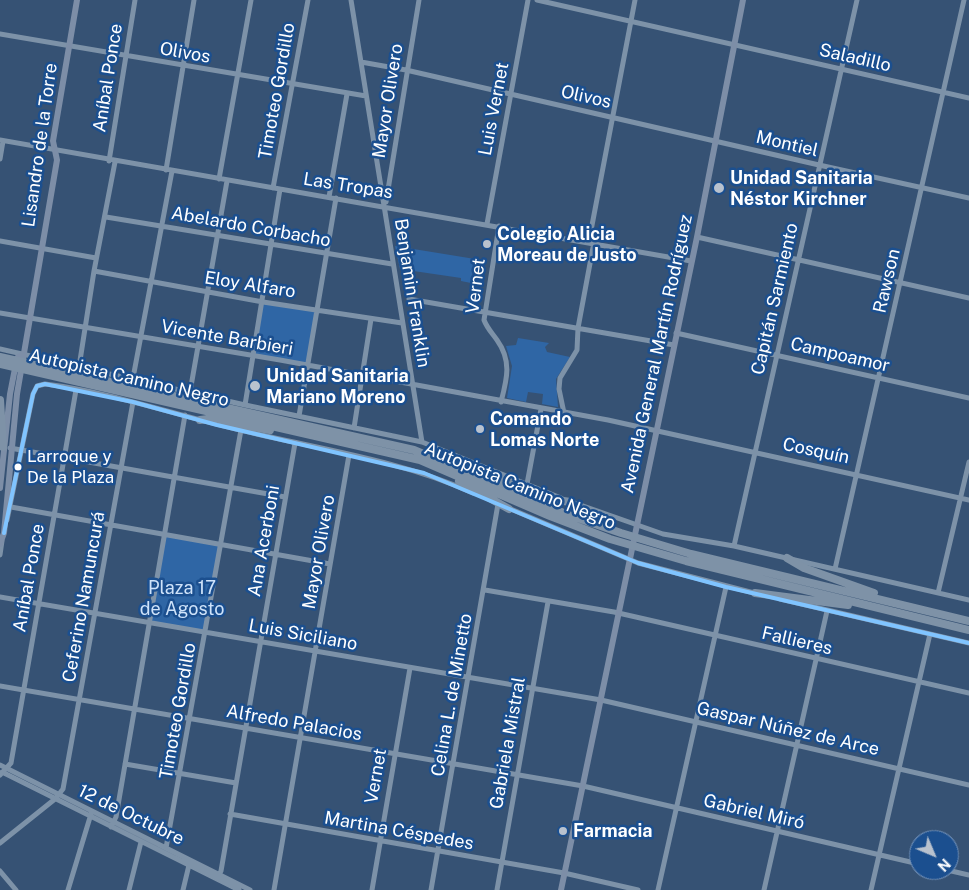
<!DOCTYPE html>
<html>
<head>
<meta charset="utf-8">
<style>
  body { margin:0 }
  #map { position:relative; width:969px; height:890px; overflow:hidden; background:#365274; font-family:"Public Sans",sans-serif }
  canvas { display:block }
  .north { position:absolute; left:909px; top:830px; width:50px; height:50px; box-sizing:border-box; background:#1b4f8f; border:1px solid #7695bc; border-radius:50%; rotate:135deg; font-size:14px; font-weight:700; line-height:20px; text-align:center; color:#fff }
  .north::after { content:''; display:block; margin:auto; width:18px; height:22px; background:#b9c2ce; clip-path:polygon(50% 0,100% 100%,50% 72%,0 100%) }
</style>
</head>
<body>
<div id="map">
<canvas width="969" height="890"></canvas>
<div class="north">N</div>
</div>
<script>
const ctx = document.querySelector('canvas').getContext('2d');
ctx.lineJoin = 'round';
function fillPath(path, color) {
  ctx.fillStyle = color;
  ctx.fill(path, 'evenodd');
}
function stroke(path, color, width, dash) {
  ctx.strokeStyle = color;
  ctx.lineWidth = width;
  ctx.lineCap = dash ? 'butt' : 'round';
  ctx.setLineDash(dash || []);
  ctx.stroke(path);
}
function drawText(font, color, halo, rows, align = 'center') {
  ctx.font = font + ' "Public Sans",sans-serif';
  ctx.lineWidth = 5;
  ctx.setLineDash([]);
  ctx.textBaseline = 'middle';
  ctx.strokeStyle = halo;
  ctx.fillStyle = color;
  for (const [text, x, y, turn = 0] of rows) {
    ctx.save();
    ctx.translate(x, y);
    ctx.rotate((+turn || 0) * Math.PI / 180);
    ctx.textAlign = isNaN(turn) ? turn : align;
    if (halo) ctx.strokeText(text, 0, 0);
    ctx.fillText(text, 0, 0);
    ctx.restore();
  }
}
const green = new Path2D(`
  M395 246 475 259 471 283 461 281V278L400 269Z
  M263 302 317 310 309 366 253 356Z
  M518 338 549 343 545 347 547 352 570 357 556 379 558 407 542 404 543 394 528 392 526 402 507 398 512 366 506 346 516 345Z
  M164 536 219 545 206 632 150 622Z`);
const minor = new Path2D(`
  M351 0 422 442
  M537 0 969 98
  M0 34 366 96
  M361 62 406 70 819 165 969 198
  M0 140 691 261
  M0 159 3 141
  M109 161 135 0
  M166 170 194 0
  M219 179 251 0
  M273 188 308 0
  M329 197 347 94
  M386 202 419 0
  M106 217 392 264
  M487 224 528 0
  M499 226 484 320C487 328 492 333 497 340 512 361 507 379 501 402
  M697 237 969 298
  M0 241 96 258
  M589 241 635 0
  M94 271 263 302 402 323
  M409 299 674 345
  M0 313 280 360 608 420 969 500
  M676 333 969 398
  M0 349 245 405 422 442 561 498
  M79 367 94 271 115 162
  M133 378 172 171
  M190 392 227 181
  M245 405 280 189
  M564 413 559 389 560 378 577 350 578 328 594 242
  M299 416 336 198
  M354 428 371 319
  M10 448 285 497
  M527 484 541 409
  M569 501 663 534 734 546 969 600
  M11 507 330 564
  M506 507 638 563 758 594
  M7 520 33 394 37 386 45 384C111 392 175 415 240 430 318 449 400 460 473 493
  M734 546 857 0
  M0 555 2 541
  M835 569 964 0
  M485 590 614 612 969 693
  M938 593 969 462
  M0 597 601 700 969 785
  M780 599 969 643
  M0 686 583 786 919 864
  M125 764 236 783
  M0 765 250 890
  M2 772 239 890
  M0 775 11 763 76 390
  M230 814 564 873 638 890
  M111 827 116 817 185 415
  M0 843 55 799 63 789 133 402
  M166 848 241 430
  M947 870 969 875
  M0 871 16 890
  M217 879 221 871 295 443
  M68 890 91 814
  M129 890 141 842
  M183 890 189 865
  M274 890 349 455
  M372 890 410 668
  M431 890 498 504
  M497 890 548 602
  M658 890 726 587
  M764 890 827 611
  M871 890 930 634`);
const major = new Path2D(`
  M0 488 10 394 17 358 23 354
  M0 544 4 533 17 394 57 160 53 141 77 0
  M561 890 697 237 743 0`);
const highway = new Path2D(`
  M0 357 414 450 566 514 621 533 691 554 969 621
  M0 364 420 460 550 516 610 539 686 561 969 630
  M0 400 3 447
  M200 420 208 419 270 430
  M489 476 545 498 570 502
  M459 481 509 509
  M787 558 804 568 874 593
  M755 593 848 605`);
const bus1 = new Path2D(`
  M4 533 33 394 37 386 45 384 133 402 217 425 424 473 638 563 726 587 969 643`);
const markers = [
  [719,188,6,"#b9c2ce"],
  [487,244,5,"#b9c2ce"],
  [255,386,6,"#b9c2ce"],
  [480,429,5,"#b9c2ce"],
  [18,467,4.5,"#fff"],
  [563,831,5,"#b9c2ce"]
];
const busNames = [
  ["Larroque y",27,457],
  ["De la Plaza",27,478]
];
const streetNames = [
  ["Olivos",185,53,10],
  ["Saladillo",855,58,13],
  ["Aníbal Ponce",108,78,-81],
  ["Timoteo Gordillo",277,91,-80],
  ["Olivos",586,97,13],
  ["Mayor Olivero",388,101,-81],
  ["Luis Vernet",494,109,-79],
  ["Montiel",787,144,13],
  ["Lisandro de la Torre",40,145,-82],
  ["Las Tropas",348,186,9],
  ["Abelardo Corbacho",251,227,10],
  ["Rawson",887,281,-77],
  ["Eloy Alfaro",250,285,9],
  ["Vernet",476,286,-83],
  ["Benjamin Franklin",412,293,81],
  ["Capitán Sarmiento",775,299,-77],
  ["Vicente Barbieri",227,338,10],
  ["Avenida General Martín Rodríguez",657,354,-78],
  ["Campoamor",840,355,13],
  ["Autopista Camino Negro",129,378,13],
  ["Cosquín",816,451,12],
  ["Autopista Camino Negro",520,486,22],
  ["Ana Acerboni",264,541,-80],
  ["Mayor Olivero",319,552,-80],
  ["Aníbal Ponce",29,578,-80],
  ["Ceferino Namuncurá",84,597,-80],
  ["Luis Siciliano",303,635,10],
  ["Fallieres",797,641,13],
  ["Celina L. de Minetto",452,695,-80],
  ["Timoteo Gordillo",178,711,-80],
  ["Alfredo Palacios",294,723,10],
  ["Gaspar Núñez de Arce",788,729,13],
  ["Gabriela Mistral",508,743,-80],
  ["Vernet",376,776,-80],
  ["Gabriel Miró",754,812,13],
  ["12 de Octubre",131,815,26],
  ["Martina Céspedes",399,831,10]
];
const poiNames = [
  ["Unidad Sanitaria",730,178],
  ["Néstor Kirchner",730,199],
  ["Colegio Alicia",497,234],
  ["Moreau de Justo",497,255],
  ["Unidad Sanitaria",266,376],
  ["Mariano Moreno",266,397],
  ["Comando",490,419],
  ["Lomas Norte",490,440],
  ["Farmacia",573,831]
];
const parkNames = [
  ["Plaza 17",182,588],
  ["de Agosto",182,609]
];
fillPath(green, '#2f66a5');
stroke(minor, '#7d92a8', 5);
stroke(major, '#7d8ea7', 6);
stroke(highway, '#7e92a7', 8);
stroke(bus1, '#80c4ff', 4);
for (const [x, y, r, color] of markers) {
  const dot = new Path2D();
  dot.arc(x, y, r, 0, 2 * Math.PI);
  ctx.fillStyle = color;
  ctx.fill(dot);
  stroke(dot, '#1b4f8f', 2);
}
drawText('17px', '#fff', '#1b4f8f', busNames, 'left');
drawText('18px', '#fff', '#1b4f8f', streetNames);
drawText('bold 18px', '#fff', '#1b4f8f', poiNames, 'left');
drawText('18px', '#cfe3fa', '#1b4f8f', parkNames);
</script>
</body>
</html>
